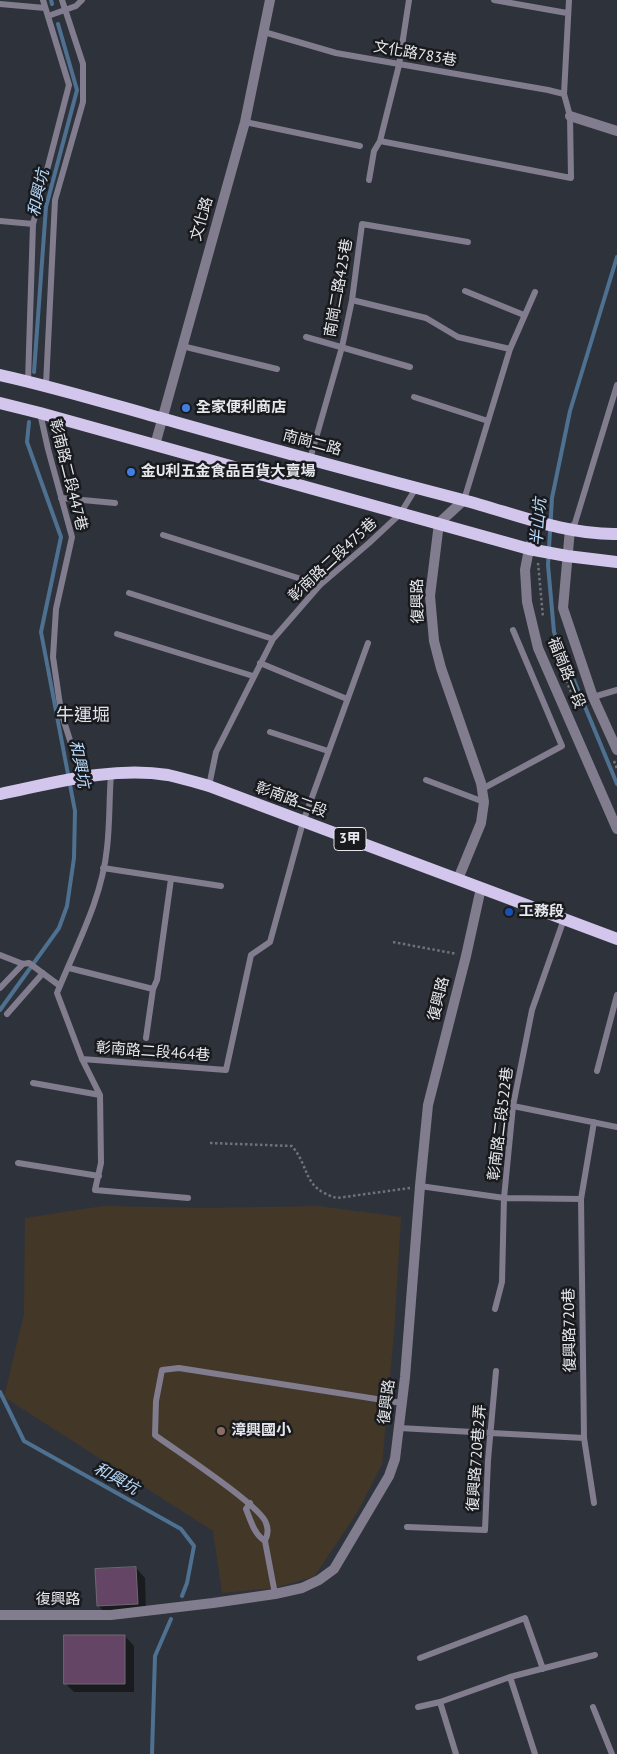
<!DOCTYPE html>
<html>
<head>
<meta charset="utf-8">
<style>
  body { margin:0 }
  canvas { display:block; background:#2e323a }
</style>
</head>
<body>
<canvas width="617" height="1754"></canvas>
<script>
const ctx = document.querySelector('canvas').getContext('2d');
ctx.lineJoin = 'round';
function fillPath(path, color) {
  ctx.fillStyle = color;
  ctx.fill(path, 'evenodd');
}
function stroke(path, color, width, dash) {
  ctx.strokeStyle = color;
  ctx.lineWidth = width;
  ctx.lineCap = dash ? 'butt' : 'round';
  ctx.setLineDash(dash || []);
  ctx.stroke(path);
}
function drawText(font, color, halo, rows, align = 'center') {
  ctx.font = font + ' "PT Sans","Noto Sans TC",sans-serif';
  ctx.lineWidth = 5;
  ctx.setLineDash([]);
  ctx.textBaseline = 'middle';
  ctx.strokeStyle = halo;
  ctx.fillStyle = color;
  for (const [text, x, y, turn = 0] of rows) {
    ctx.save();
    ctx.translate(x, y);
    ctx.rotate((+turn || 0) * Math.PI / 180);
    ctx.textAlign = isNaN(turn) ? turn : align;
    if (halo) ctx.strokeText(text, 0, 0);
    ctx.fillText(text, 0, 0);
    ctx.restore();
  }
}
const education = new Path2D(`
  M103 1206 207 1208 318 1206 401 1217 394 1333 382 1464 358 1511 314 1577 274 1588 222 1593 213 1531 4 1397 24 1314 25 1218Z`);
const shadow = new Path2D(`
  M136 1568 145 1578 146 1613 107 1615 98 1605Z
  M125 1636 134 1646V1692H74L65 1683Z`);
const stream = new Path2D(`
  M51 0 52 4
  M617 257 570 411 552 498 548 565 554 632 617 784
  M34 372 46 207 77 90 58 24
  M0 1010 59 928 67 906 74 858 75 811 41 632 61 537 27 442 29 422
  M0 1392 24 1441 181 1529 194 1546 187 1583 182 1596
  M152 1754 155 1656 171 1619`);
const building = new Path2D(`
  M136 1567 138 1604 97 1606 95 1569Z
  M64 1635H125V1684H64Z`);
const path = new Path2D(`
  M538 563 543 617
  M549 639 571 692
  M614 761 617 769
  M393 942 457 954
  M210 1143 292 1146C311 1169 302 1188 337 1198L410 1188`);
const service = new Path2D(`
  M494 0 567 13
  M0 4 45 8
  M48 16 76 6 82 0
  M264 32 336 53 548 90 564 94
  M245 122 360 146
  M380 141 571 178 570 116 564 94 569 0
  M369 180 374 151 380 141 399 65 409 0
  M0 221 33 224
  M465 291 524 315
  M352 300 426 318 458 337 510 349
  M306 337 410 367
  M182 346 277 369
  M28 381 33 224 69 85 43 0
  M46 385 55 200 83 102V64L62 0
  M414 397 488 421
  M40 413 48 449 72 537 56 609 53 657 61 712 82 778
  M310 459 342 347 352 300 362 224 468 242
  M61 498 115 503
  M464 500 510 349 535 292
  M570 529 575 523 617 385
  M163 535 320 585
  M129 593 273 639
  M117 634 253 676
  M260 663 347 699
  M593 697 617 690
  M270 732 328 751
  M111 774C109 799 110 823 107 848 102 899 76 946 57 993L82 1059 100 1095 101 1163 95 1190 188 1198
  M426 780 484 802
  M209 786 216 752 273 639 320 585 369 543 400 514 416 488
  M482 789 562 746 513 630
  M103 868 221 886
  M0 955 23 964 29 963 60 986
  M69 968 153 989 157 980 171 879
  M0 988 23 964
  M7 1014 43 973
  M146 1038 153 989
  M82 1059 226 1070 251 955 270 942 303 822 368 643
  M597 1071 617 995
  M33 1083 100 1095
  M513 1106 617 1127
  M18 1163 99 1176
  M420 1186 504 1198 581 1199 584 1438 594 1503
  M581 1199 594 1122
  M495 1309 502 1282 504 1198 513 1106 532 1010 564 919
  M399 1428 584 1438
  M250 1503 246 1509C251 1521 254 1534 265 1541
  M407 1527 485 1530 488 1460 496 1371
  M275 1594 265 1541C268 1535 269 1530 266 1523 260 1505 175 1450 155 1435L156 1401 162 1370 179 1368 402 1403
  M420 1658 525 1618 543 1669
  M510 1677 535 1754
  M440 1702 456 1754
  M418 1707 440 1702 510 1677 595 1655
  M593 1707 612 1754`);
const minor = new Path2D(`
  M570 116 617 131
  M458 879 481 823 484 802 481 783 441 668 434 641 430 596 439 523 464 500
  M0 1615H111L213 1603 275 1594 302 1588 319 1580 334 1569 389 1476 395 1459 405 1377 420 1186 428 1105 466 956 481 888`);
const tertiary = new Path2D(`
  M155 445 245 122 270 0
  M539 522 529 549 525 570 527 602 538 648 617 829
  M570 529 563 608 593 697 617 750`);
const primary = new Path2D(`
  M0 375C59 388 117 406 175 422 271 449 366 475 463 500 513 513 564 535 617 534
  M0 403 40 413 529 549 567 556 617 562
  M0 794C54 783 112 766 168 775 182 778 195 782 209 786L617 939`);
const markers = [
  [186,408,5,"#3f7fe0"],
  [131,472,5,"#3f7fe0"],
  [509,912,5,"#1a4fb4"],
  [221,1431,5,"#8d6e63"]
];
const shields = [
  [350,839,32]
];
const shieldNames = [
  ["3甲",350,839]
];
const streetNames = [
  ["文化路783巷",415,54,10],
  ["文化路",202,219,-74],
  ["南崗二路425巷",339,288,-80],
  ["南崗二路",312,443,15],
  ["彰南路二段447巷",68,475,76],
  ["彰南路二段475巷",333,560,-43],
  ["復興路",418,601,-91],
  ["福崗路一段",566,673,68],
  ["彰南路二段",291,800,20],
  ["復興路",439,999,-76],
  ["彰南路二段464巷",153,1052,4],
  ["彰南路二段522巷",501,1124,-83],
  ["復興路720巷",570,1330,-91],
  ["復興路",387,1402,-83],
  ["復興路720巷2弄",477,1458,-86],
  ["復興路",58,1600]
];
const poiNames = [
  ["全家便利商店",196,408],
  ["金U利五金食品百貨大賣場",141,472],
  ["工務段",519,912],
  ["漳興國小",231,1431]
];
const waterNames = [
  ["和興坑",39,193,-78],
  ["半山坑",539,522,-85],
  ["和興坑",79,764,79],
  ["和興坑",116,1479,29]
];
const quarterNames = [
  ["牛運堀",83,716]
];
fillPath(education, '#433728');
fillPath(shadow, '#0007');
stroke(stream, '#4e7191', 4);
fillPath(building, '#644566');
stroke(building, '#6f686f', 1);
stroke(path, '#6e7279', 2.5, [2.5, 2.5]);
stroke(service, '#827c8f', 6);
stroke(minor, '#827c8f', 10);
stroke(tertiary, '#827c8f', 10);
stroke(primary, '#d3c6ed', 12);
for (const [x, y, r, color] of markers) {
  const dot = new Path2D();
  dot.arc(x, y, r, 0, 2 * Math.PI);
  ctx.fillStyle = color;
  ctx.fill(dot);
  stroke(dot, '#181a1d', 2);
}
for (const [x, y, w] of shields) {
  const box = new Path2D();
  box.roundRect(x - w / 2, y - 11.5, w, 23, 4);
  ctx.fillStyle = '#181a1d';
  ctx.fill(box);
  stroke(box, '#e6e8ed', 1);
}
drawText('bold 14px', '#e6e8ed', null, shieldNames);
drawText('15px', '#e6e8ed', '#181a1d', streetNames);
drawText('bold 15px', '#e6e8ed', '#181a1d', poiNames, 'left');
drawText('italic 16px', '#b9dafb', '#181a1d', waterNames);
drawText('18px', '#dee2ec', '#181a1d', quarterNames);
</script>
</body>
</html>
